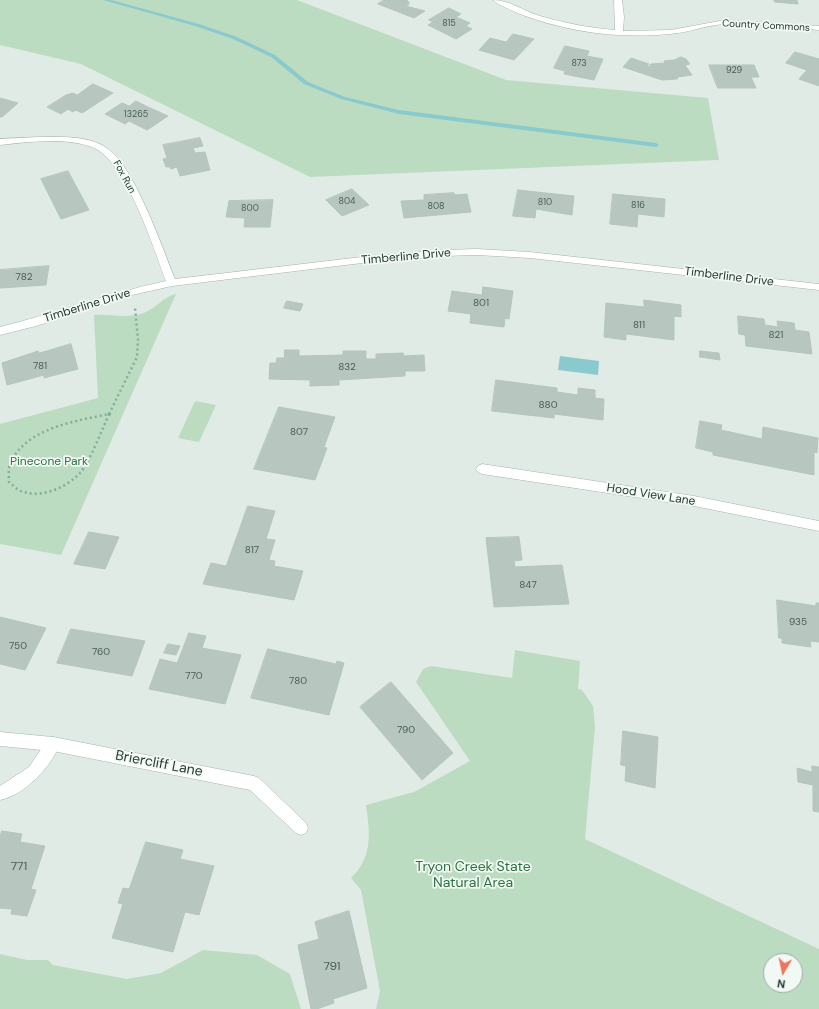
<!DOCTYPE html>
<html>
<head>
<meta charset="utf-8">
<style>
  body { margin:0 }
  #map { position:relative; width:819px; height:1009px; overflow:hidden; background:#e1ebe6; font-family:"DM Sans",sans-serif }
  canvas { display:block }
  .north { position:absolute; left:763px; top:953px; width:40px; height:40px; box-sizing:border-box; background:#f2f8f4; border:1px solid #9fada7; border-radius:50%; rotate:189deg; font-size:11px; font-weight:700; line-height:16px; text-align:center; color:#223c33 }
  .north::after { content:''; display:block; margin:auto; width:14px; height:18px; background:#ef755c; clip-path:polygon(50% 0,100% 100%,50% 72%,0 100%) }
</style>
</head>
<body>
<div id="map">
<canvas width="819" height="1009"></canvas>
<div class="north">N</div>
</div>
<script>
const ctx = document.querySelector('canvas').getContext('2d');
ctx.lineJoin = 'round';
function fillPath(path, color) {
  ctx.fillStyle = color;
  ctx.fill(path, 'evenodd');
}
function stroke(path, color, width, dash) {
  ctx.strokeStyle = color;
  ctx.lineWidth = width;
  ctx.lineCap = dash ? 'butt' : 'round';
  ctx.setLineDash(dash || []);
  ctx.stroke(path);
}
function drawText(font, color, halo, rows, align = 'center') {
  ctx.font = font + ' "DM Sans",sans-serif';
  ctx.lineWidth = 3.5;
  ctx.setLineDash([]);
  ctx.textBaseline = 'middle';
  ctx.strokeStyle = halo;
  ctx.fillStyle = color;
  for (const [text, x, y, turn = 0] of rows) {
    ctx.save();
    ctx.translate(x, y);
    ctx.rotate((+turn || 0) * Math.PI / 180);
    ctx.textAlign = isNaN(turn) ? turn : align;
    if (halo) ctx.strokeText(text, 0, 0);
    ctx.fillText(text, 0, 0);
    ctx.restore();
  }
}
const green = new Path2D(`
  M0 0H297L506 80 708 98 719 160 310 177 81 64 0 45Z
  M176 294 61 555 0 544V424L98 398 94 315C111 314 126 319 144 313 158 307 162 297 176 294Z
  M195 401 216 405 199 442 178 438Z
  M515 650 580 661 578 689 582 690 593 706 595 727 585 839 819 949V1009H376L380 991 361 890 351 878C373 857 370 833 366 805L414 792 470 761 416 682 423 669 431 666 512 678ZM771 961H795V985H771Z
  M203 950 257 955 290 974 301 1009H0V954L27 960H48L53 965 127 979 161 973Z`);
const water = new Path2D(`
  M560 356 599 361 598 375 558 370Z`);
const stream = new Path2D(`
  M103 0H111L199 24 237 37 275 55 308 82 345 97 399 110 656 143 659 145 656 147 399 114 341 99 304 84 271 57 233 39 195 26Z`);
const building = new Path2D(`
  M384 0H408L406 1 409 2V4L406 6 425 11 414 18 378 4Z
  M774 0H797L798 4 775 2Z
  M449 8 461 14 456 17 470 23 466 26 472 29 456 39 428 25 433 22 429 20Z
  M513 34 534 39 514 60 479 50 490 38 506 42Z
  M565 46 589 51 587 56 603 59 594 80 564 74 565 71 554 68Z
  M795 52 819 59V86L799 79 807 70 786 63Z
  M681 57 686 59 690 64 685 65 692 75 678 77 677 79 662 80 623 67 631 58 649 64 647 66 649 67 651 64 665 63 664 61 674 60Z
  M709 65H754L759 77H751L756 88H718Z
  M93 84 113 93 82 113 76 110 73 112 68 109 61 114 47 107 66 95 73 93 77 95Z
  M0 98 18 103 2 117H0Z
  M136 101 148 107 168 116 147 130 129 121 125 124 105 114 122 103 129 106Z
  M200 138 203 146 193 148 195 153 205 152 210 170 180 176 177 167 171 169 170 167H166L163 159 167 158 163 145Z
  M68 171 89 210 61 219 41 179Z
  M352 189 369 205 342 216 326 200Z
  M518 190 574 196 572 215 536 209 535 218 513 216Z
  M454 193 455 195 467 194 471 212 404 218 401 201 424 200V195Z
  M613 194 665 199 664 217 638 214 637 227 610 224Z
  M273 200 270 227H244L245 218 226 217 229 201Z
  M49 266 46 285 0 288V270Z
  M483 287 513 291 509 319 505 318 504 327 470 323 471 314 448 311 452 291 482 295Z
  M644 300 681 305V317L674 316V340L626 334V340L604 337 606 303 644 307Z
  M287 301 303 304 300 311 284 308Z
  M738 316 764 319 765 325 778 327 777 321 794 323 795 330 809 332 812 354 746 346 745 335 739 334Z
  M71 344 78 369 44 378V375L7 385 2 363 38 351 39 353Z
  M285 350H299V356L343 355V351H366V359H376V354L403 353 404 356 424 355 425 371H405V376L339 380V385L310 386V380L269 379 270 363H276L277 358H284Z
  M700 351 719 353 720 360 700 357Z
  M496 380 557 388V392L578 395V388L595 390V398L604 399 603 420 554 414V418L492 411Z
  M279 407 335 417 324 447 327 448 315 480 254 469Z
  M700 421 722 425 721 430 762 439 763 427 818 438 817 453 814 452V475L713 455V452L696 448Z
  M248 506 275 511 266 539 275 540 269 560 275 561 274 566 303 571 294 600 203 584 211 563 226 566Z
  M89 532 119 537 105 569 74 564Z
  M519 537 522 560 514 561 515 567 562 565 569 604 494 607 486 538Z
  M777 600 816 606V603H819V642L810 641 811 647 782 643V638H779Z
  M0 617 46 628 25 670 0 664Z
  M71 629 145 641 132 676 57 663Z
  M189 633 206 636 202 648 241 655 225 704 149 689 160 659 177 663Z
  M168 644 180 646 176 655 164 653Z
  M268 649 336 664 337 661 344 663 329 715 251 698Z
  M391 682 453 753 422 780 360 707Z
  M623 731 658 737 655 788 625 781 626 766 621 765Z
  M812 766 819 767V812L813 811V785L798 782 797 768 812 772Z
  M2 831 22 834 20 842 45 846 31 889 36 890 27 916 11 914 12 909 0 908V837Z
  M146 842 183 850 180 859 214 866 199 915 185 912 173 952 112 938 123 904 118 903 123 888 129 889Z
  M349 911 367 988 333 999 334 1003 317 1009H311L298 945 319 939 315 922Z`);
const path = new Path2D(`
  M109 414C103 428 89 463 80 473 66 488 39 500 19 490 15 488 12 484 9 482 9 476 8 469 10 464 25 428 76 421 109 414Z
  M109 414 137 357 138 339 135 308
  M109 414H111`);
const service = new Path2D(`
  M53 737 58 739 60 744C51 767 25 795 0 800V786L29 767 48 739Z`);
const minor = new Path2D(`
  M493 0C509 0 524 11 540 16 564 23 590 28 615 30L614 0H622L624 17 623 31 671 30 725 20 819 26V30C788 28 756 23 725 24 706 25 688 33 669 34 619 39 567 32 520 14 511 10 500 6 493 0Z
  M40 137C61 137 90 135 108 149 135 168 162 247 175 279L362 257 442 250 477 249 530 252 819 284V290L530 258 477 255 442 256 362 263 172 286 132 295 36 326 0 335V327C56 313 110 293 166 281 153 247 126 160 92 147 64 137 29 142 0 145V139Z
  M482 464 694 496 819 521V531L694 506 482 474 478 472 476 469 478 466Z
  M0 732 53 737 254 776 259 778 306 823 308 828 306 833 301 835 296 833 250 790 53 751 0 746Z`);
const farNumbernames = [
  ["815",449,24],
  ["873",579,64],
  ["929",734,71],
  ["13265",136,115],
  ["804",347,202],
  ["810",545,203],
  ["816",638,206],
  ["808",436,207],
  ["800",250,209]
];
const farStreetnames = [
  ["Country Commons",766,26,3],
  ["Fox Run",124,177,62]
];
const numberNames = [
  ["782",24,277],
  ["801",481,303],
  ["811",639,325],
  ["821",776,335],
  ["781",40,366],
  ["832",347,367],
  ["880",548,405],
  ["807",299,432],
  ["817",252,550],
  ["847",528,585],
  ["935",798,622],
  ["750",18,646],
  ["760",101,652],
  ["770",194,676],
  ["780",298,681],
  ["790",406,730]
];
const streetNames = [
  ["Timberline Drive",406,257,-5],
  ["Timberline Drive",729,277,7],
  ["Timberline Drive",87,306,-17],
  ["Hood View Lane",651,495,9]
];
const parkNames = [
  ["Pinecone Park",49,462]
];
const nearNumbernames = [
  ["771",19,867],
  ["791",332,967]
];
const nearStreetnames = [
  ["Briercliff Lane",159,764,11]
];
const nearParknames = [
  ["Tryon Creek State",473,867],
  ["Natural Area",473,883]
];
fillPath(green, '#bbdcc1');
fillPath(water, '#8acacf');
fillPath(stream, '#8acacf');
fillPath(building, '#b7c6bf');
stroke(building, '#b4c5bd', 1);
stroke(service, '#a4b3ad', 1);
stroke(minor, '#a4b3ad', 1);
stroke(path, '#82ae9d', 2.5, [2, 3]);
fillPath(service, '#fff');
fillPath(minor, '#fff');
drawText('9px', '#475e56', null, farNumbernames);
drawText('10px', '#223c33', '#f2f8f4', farStreetnames);
drawText('10px', '#475e56', null, numberNames);
drawText('12px', '#223c33', '#f2f8f4', streetNames);
drawText('12px', '#2d7242', '#f2f8f4', parkNames);
drawText('12px', '#475e56', null, nearNumbernames);
drawText('14px', '#223c33', '#f2f8f4', nearStreetnames);
drawText('14px', '#2d7242', '#f2f8f4', nearParknames);
</script>
</body>
</html>
